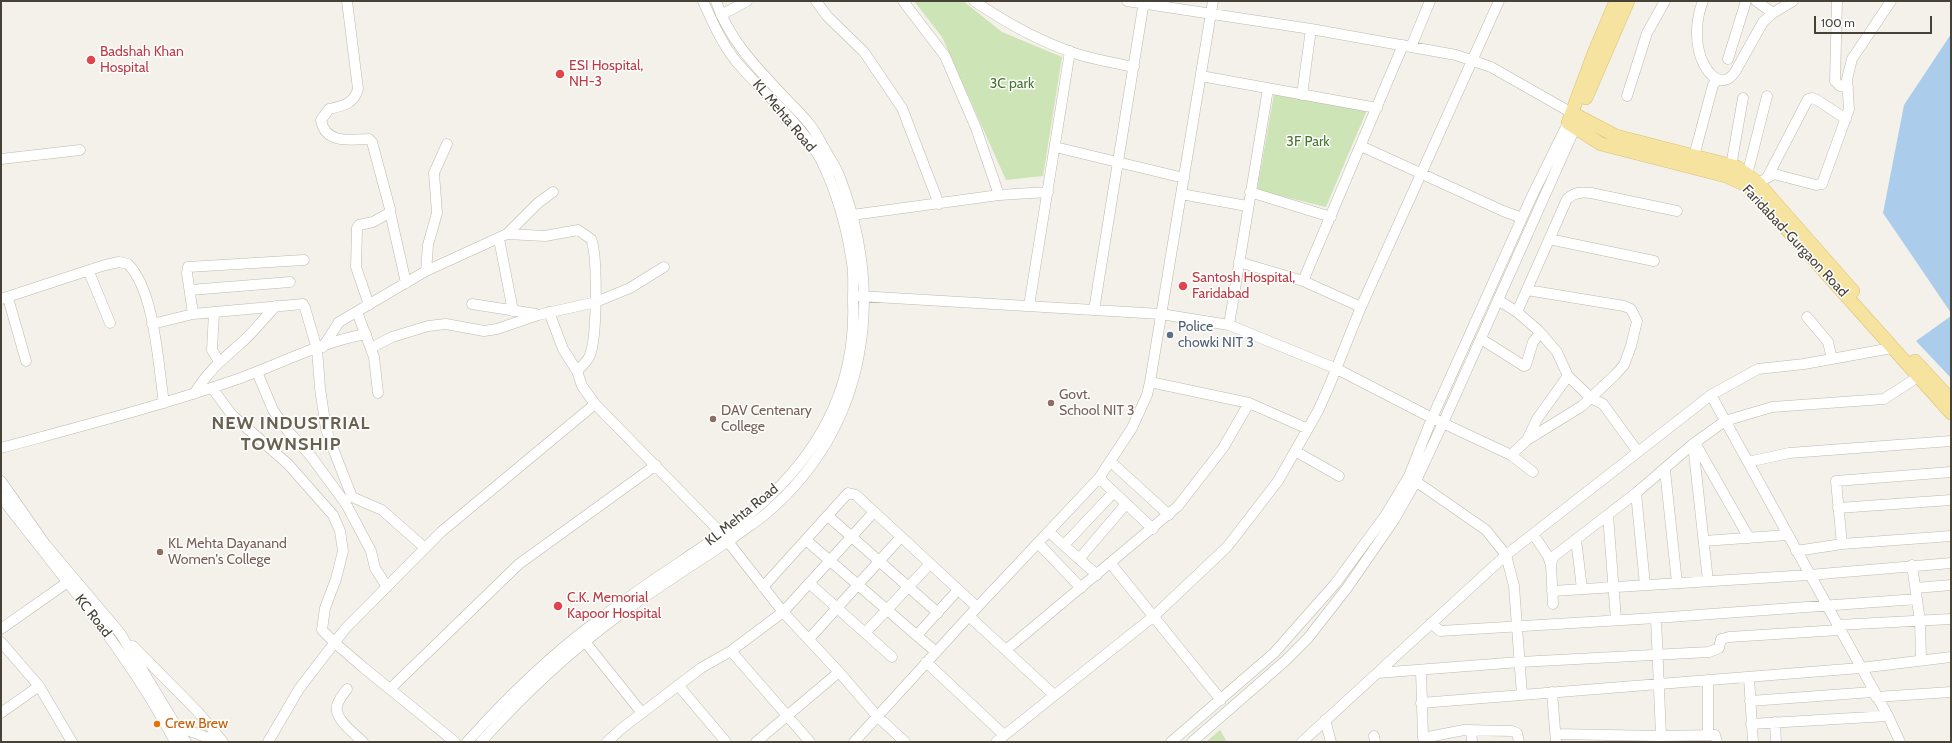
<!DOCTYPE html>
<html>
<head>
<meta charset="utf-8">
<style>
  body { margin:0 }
  #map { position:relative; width:1952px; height:743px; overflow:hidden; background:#f3f1e9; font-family:Cabin,sans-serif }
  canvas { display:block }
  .frame { position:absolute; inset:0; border:2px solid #474238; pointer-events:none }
  .scale { position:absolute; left:1814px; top:16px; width:118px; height:18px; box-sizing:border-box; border:2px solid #474238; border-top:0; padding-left:5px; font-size:12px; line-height:14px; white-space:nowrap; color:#474238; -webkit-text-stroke:3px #fff; paint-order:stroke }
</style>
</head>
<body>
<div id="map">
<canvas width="1952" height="743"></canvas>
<div class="frame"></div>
<div class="scale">100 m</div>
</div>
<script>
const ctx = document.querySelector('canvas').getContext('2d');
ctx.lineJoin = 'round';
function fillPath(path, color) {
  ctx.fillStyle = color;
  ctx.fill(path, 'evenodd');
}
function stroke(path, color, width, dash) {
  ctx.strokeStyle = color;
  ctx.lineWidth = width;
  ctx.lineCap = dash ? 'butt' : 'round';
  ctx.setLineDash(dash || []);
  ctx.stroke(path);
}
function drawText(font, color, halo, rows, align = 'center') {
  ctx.font = font + ' Cabin,sans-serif';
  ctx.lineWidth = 3;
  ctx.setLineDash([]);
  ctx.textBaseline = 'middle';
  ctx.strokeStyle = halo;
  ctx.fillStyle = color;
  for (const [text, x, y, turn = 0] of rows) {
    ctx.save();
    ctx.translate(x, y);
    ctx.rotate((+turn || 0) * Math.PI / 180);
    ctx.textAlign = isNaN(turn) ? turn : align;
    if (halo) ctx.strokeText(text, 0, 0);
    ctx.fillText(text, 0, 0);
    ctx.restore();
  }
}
const green = new Path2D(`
  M914 1H963L1002 32 1062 57 1043 176 1006 180 942 37Z
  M1274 94 1367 110 1326 207 1257 190Z
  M1220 730 1227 742H1206Z`);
const water = new Path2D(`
  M1951 34V313L1883 213 1904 105Z
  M1951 316V378L1916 341Z`);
const minor = new Path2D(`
  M347 1 358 89C354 104 343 106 329 109L321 120C325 144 350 140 369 139L372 142 390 209 389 213 373 222 359 225 357 228 356 267 369 305
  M816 1 827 16 864 52 902 108 939 204
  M903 1 945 56 976 128 999 195
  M974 1C1005 22 1041 42 1077 54 1096 60 1115 63 1134 67
  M1127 1 1311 29 1456 55 1491 67 1572 113
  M1703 1C1697 16 1695 35 1699 51 1702 67 1720 94 1735 72L1763 22 1773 13 1793 1
  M1756 1 1773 13
  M1837 1 1835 81 1840 86 1848 88
  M721 15 747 1
  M1411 47 1430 1
  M1728 59 1746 1
  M1201 76 1377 108
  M1302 95 1311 29
  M1627 96 1647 33 1665 1
  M1361 146 1503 211 1522 218
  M1055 147 1184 178
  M1694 156 1713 85 1717 79
  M1 159 80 150
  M1731 166 1743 98
  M1747 175 1767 96
  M1768 176 1808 99 1812 98 1817 100 1846 119
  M1753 188 1758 183 1774 174 1816 185 1822 184 1849 109 1847 79 1852 59 1891 1
  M1250 192 1331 217
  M1181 194 1247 206
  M390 212 406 283
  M852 215 999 195 1048 192
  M507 234 545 236 578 230 591 239C598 256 597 337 590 355 588 361 581 367 577 371L582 386 595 404
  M499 239 513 311
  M1549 239 1654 261
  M1239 262 1303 281 1361 307
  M426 271 428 245 437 213 434 173 447 144
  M89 272 110 323
  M1303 281 1403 45
  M190 290 290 282
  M1527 290 1624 306 1631 309 1637 321 1631 346 1624 365 1615 375 1582 406 1527 440
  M859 296 1161 314 1229 325 1337 369 1432 418 1511 455 1533 472
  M8 298 26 361
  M1 299 105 265 119 262 128 264C155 291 158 365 164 403
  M1498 300 1517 312 1539 331 1557 352 1568 376 1591 398 1603 404 1638 452
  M472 304 536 314
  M1029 306 1070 51
  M1094 310 1144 1
  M214 312 212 350 219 361
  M357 312 374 357 378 393
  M549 312 563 349 577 371
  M1517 312 1567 199C1575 192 1581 192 1591 193L1677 211
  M193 314 187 273 188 267 304 260
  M1807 317 1828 342 1832 359
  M152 324 193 314 303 304 305 308 317 349 320 388 326 429 332 446 352 497 382 510 425 548
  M1229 325 1268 89
  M1481 339 1524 366 1526 365 1533 342 1540 333
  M323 347 339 322 426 271 507 234 538 203 553 192
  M371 348 392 337 428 326 446 324 484 331 497 329 538 315 596 302 630 288 664 267
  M257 372 273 410 287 430 310 455 346 504 371 551 375 568 387 587
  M1150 382 1249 403 1308 429
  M212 388 232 415 288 464 333 515 340 531 343 551 336 579 325 608 322 630 335 643 364 668 455 742
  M194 394C208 371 221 361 240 344 253 333 264 318 276 306
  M1711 395 1888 716 1900 742
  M1695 443 1749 538
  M1693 444 1708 581
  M1 448C78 427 156 407 232 381 276 366 320 342 366 334
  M1295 451 1339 476
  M1511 455 1527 440 1537 419 1568 376
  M1111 462 1169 515
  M1748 462 1789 453 1951 441
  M1665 470 1677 583
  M1099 478 1153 529
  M1411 478 1486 530 1506 555 1514 586 1522 695
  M1 481 45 544 120 633 186 742
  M1636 493 1645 585
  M1 497C62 577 129 653 175 742
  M1838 508 1951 500
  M1608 515 1616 620
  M828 516 938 613
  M1049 532 1097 575
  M1533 534 1548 556 1551 565
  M1576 539 1582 589
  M807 541 936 652
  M1704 541 1787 535
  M1038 543 1081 588
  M1842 544 1836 481 1951 472
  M1064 545 1114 492
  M1796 551 1842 544 1951 536
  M1079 559 1126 504
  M1111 564 1221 700
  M1912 565 1920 621 1921 660
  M809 583 892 657
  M763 587 848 493 856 495 977 607
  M1916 588 1951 585
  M1552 591 1809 575 1951 563
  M1553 604 1551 565 1553 557 1636 493 1693 444 1725 421 1772 407 1884 399 1918 377
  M969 616 1054 695
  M1656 618 1661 736
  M1431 623 1440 631 1656 618 1917 599
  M1837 625 1951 619
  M1 629 72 579
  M865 633 930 564
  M917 635 958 590
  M582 638 642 713
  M809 639 901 537
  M1 642 39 686 72 742
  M133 646 198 712 223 742
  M1006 650 1178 506 1223 448 1249 403
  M731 651 810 742
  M926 662 1004 735
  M1421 670 1423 738 1464 730 1512 731 1517 733 1519 742
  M1377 673 1520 662 1709 652 1719 648 1721 639 1729 637 1839 630
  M1749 677 1753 742
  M1708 680V734
  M678 685 726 742
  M347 689C344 693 340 698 338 703 331 717 354 733 363 742
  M390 689 519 564 656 465
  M1552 692 1556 742
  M1876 697 1951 692
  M1750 701 1873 692
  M1421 703 1860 668 1951 657
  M1 713 39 686
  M1325 720 1331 742
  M1775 722 1776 742
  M1751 724 1888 716
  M174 725 219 742
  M1471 730 1472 742
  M1556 734 1661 736 1715 735 1717 742
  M1374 736 1375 742
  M268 742 299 689 345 629 441 532 595 404 722 534 783 612 839 672 877 716 905 742
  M467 742C505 700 544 661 589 627 620 603 651 581 683 560 712 540 747 519 772 494 826 442 856 377 853 301 853 289 854 275 852 263 847 229 837 193 822 162 801 122 763 94 735 60 721 42 712 21 703 1
  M481 742C523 695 570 651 622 613 658 587 696 563 733 538 744 529 757 522 768 512 868 425 886 296 839 175 836 168 832 161 828 155 822 145 817 134 811 126 804 117 796 109 788 101 760 71 729 41 716 1
  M607 742 621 729 701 668 731 651 783 612 874 512
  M756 742 839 672
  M854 742 969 616 1099 478 1132 428 1147 395 1150 382 1213 1
  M996 742 1154 616 1227 547 1278 481 1318 411 1330 384 1361 307 1499 1
  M1171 742 1274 653 1335 584 1385 516 1409 476 1432 418 1487 296 1531 198 1568 123
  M1192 742 1285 661 1308 638 1347 588 1394 520 1416 481 1443 423 1575 128
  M1302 742 1506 555 1711 395 1758 369 1804 364 1892 348`);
const major = new Path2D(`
  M1616 1 1594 53 1568 123 1601 144 1726 176 1748 186 1951 413
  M1586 98 1628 1
  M1572 113 1616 136 1737 167 1758 183 1853 291
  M1915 361 1951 400`);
const markers = [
  [91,60,5,"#e0444e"],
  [560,74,5,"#e0444e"],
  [1183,286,5,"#e0444e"],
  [1170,335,4,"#5c6f8a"],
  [1051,403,4,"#8d6e63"],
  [713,419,4,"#8d6e63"],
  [160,552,4,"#8d6e63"],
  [558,606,5,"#e0444e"],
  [157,724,4,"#e8710a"]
];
const healthNames = [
  ["Badshah Khan",100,52],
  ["Hospital",100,68],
  ["ESI Hospital,",569,66],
  ["NH-3",569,82],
  ["Santosh Hospital,",1192,278],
  ["Faridabad",1192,294],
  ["C.K. Memorial",567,598],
  ["Kapoor Hospital",567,614]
];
const parkNames = [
  ["3C park",1012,84],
  ["3F Park",1308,142]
];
const streetNames = [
  ["KL Mehta Road",784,116,50],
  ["Faridabad-Gurgaon Road",1795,241,47],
  ["KL Mehta Road",742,515,-39],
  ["KC Road",93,616,52]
];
const serviceNames = [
  ["Police",1178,327],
  ["chowki NIT 3",1178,343]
];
const educationNames = [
  ["Govt.",1059,395],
  ["School NIT 3",1059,411],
  ["DAV Centenary",721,411],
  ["College",721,427],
  ["KL Mehta Dayanand",168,544],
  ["Women's College",168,560]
];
const foodNames = [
  ["Crew Brew",165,724]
];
const districtNames = [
  ["NEW INDUSTRIAL",291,424],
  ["TOWNSHIP",291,445]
];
fillPath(green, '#cce4b6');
fillPath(water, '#abcdeb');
stroke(minor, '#beb9ad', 11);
stroke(major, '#dbc270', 14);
stroke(minor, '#fff', 10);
stroke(major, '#f6e39f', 13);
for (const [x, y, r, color] of markers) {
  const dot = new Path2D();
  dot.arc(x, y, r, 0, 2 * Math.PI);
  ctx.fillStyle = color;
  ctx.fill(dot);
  stroke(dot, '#fff', 1.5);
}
drawText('14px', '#be3a42', '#fff', healthNames, 'left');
drawText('14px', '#45742f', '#fff', parkNames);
drawText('14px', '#474238', '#fff', streetNames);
drawText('14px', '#4e5e75', '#fff', serviceNames, 'left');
drawText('14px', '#785e54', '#fff', educationNames, 'left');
drawText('14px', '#c56008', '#fff', foodNames, 'left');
ctx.letterSpacing = '1px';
drawText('bold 18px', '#696050', '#fff', districtNames);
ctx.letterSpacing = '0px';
</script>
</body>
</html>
